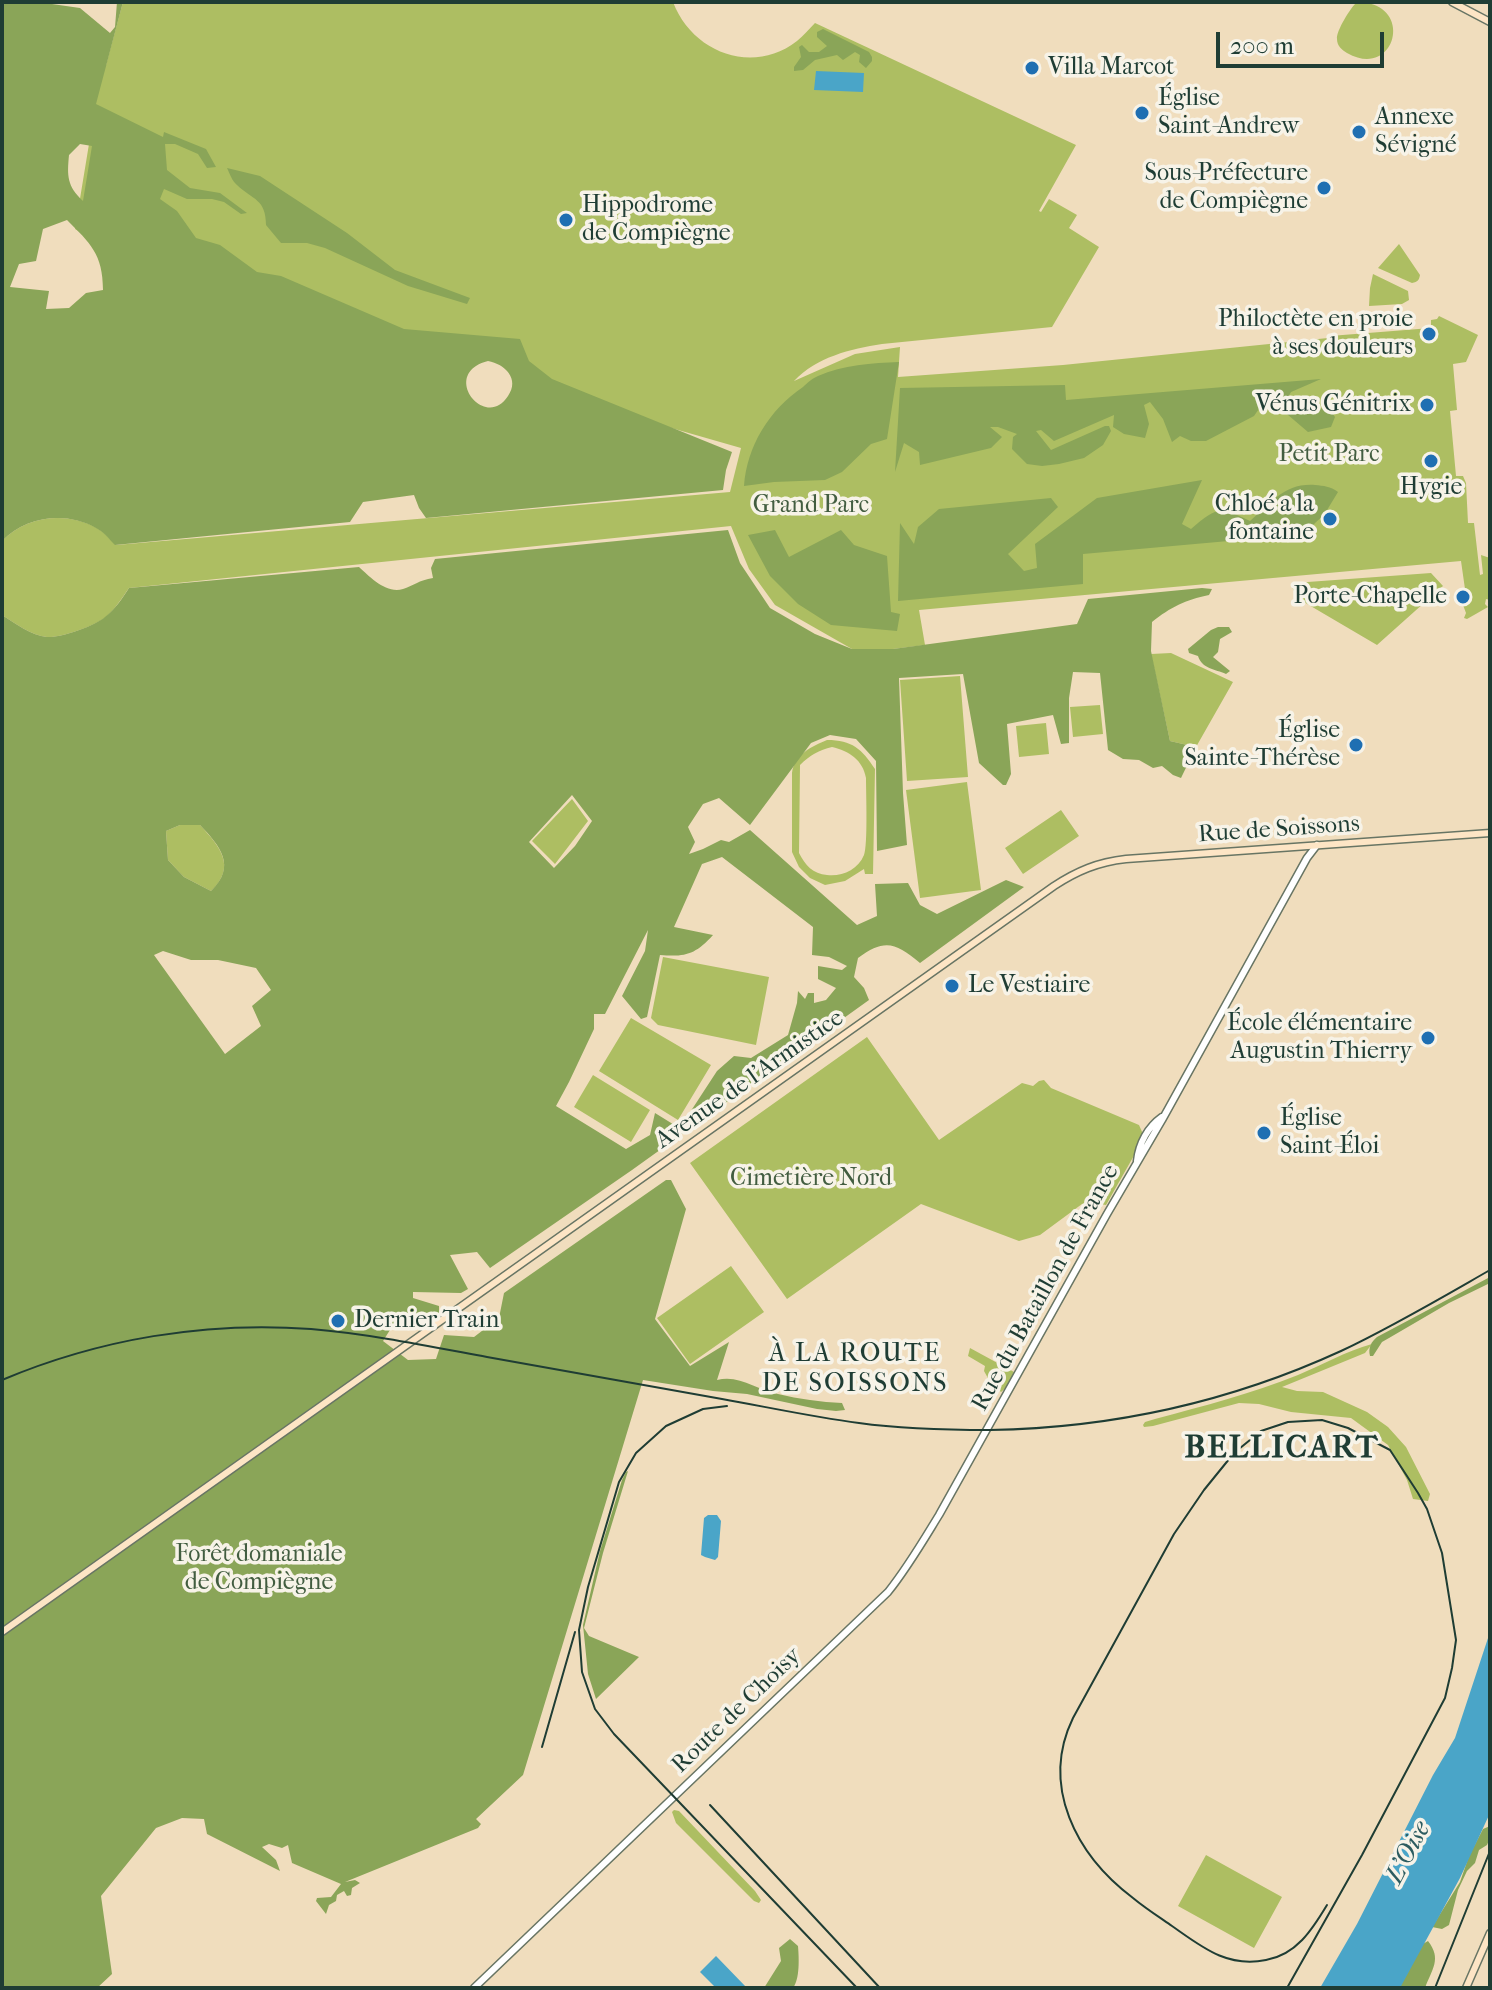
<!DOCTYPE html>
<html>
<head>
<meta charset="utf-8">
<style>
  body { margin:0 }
  #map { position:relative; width:1492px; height:1990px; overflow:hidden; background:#f0ddbd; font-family:"IM FELL French Canon",serif }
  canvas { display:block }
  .frame { position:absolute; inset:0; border:4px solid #1f3d34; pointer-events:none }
  .scale { position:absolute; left:1216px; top:32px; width:168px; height:36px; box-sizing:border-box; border:4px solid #1f3d34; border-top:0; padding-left:10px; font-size:24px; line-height:28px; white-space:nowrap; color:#1f3d34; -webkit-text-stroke:6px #f7f3e8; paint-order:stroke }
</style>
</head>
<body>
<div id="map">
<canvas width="1492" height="1990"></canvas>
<div class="frame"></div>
<div class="scale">200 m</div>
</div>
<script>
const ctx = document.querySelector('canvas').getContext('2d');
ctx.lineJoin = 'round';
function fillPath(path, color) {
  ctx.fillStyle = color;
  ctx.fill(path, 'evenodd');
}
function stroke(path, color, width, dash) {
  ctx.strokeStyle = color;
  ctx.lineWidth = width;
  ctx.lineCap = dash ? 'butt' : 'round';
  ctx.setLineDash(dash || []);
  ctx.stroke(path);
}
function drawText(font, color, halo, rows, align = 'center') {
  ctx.font = font + ' "IM FELL French Canon",serif';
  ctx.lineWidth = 7;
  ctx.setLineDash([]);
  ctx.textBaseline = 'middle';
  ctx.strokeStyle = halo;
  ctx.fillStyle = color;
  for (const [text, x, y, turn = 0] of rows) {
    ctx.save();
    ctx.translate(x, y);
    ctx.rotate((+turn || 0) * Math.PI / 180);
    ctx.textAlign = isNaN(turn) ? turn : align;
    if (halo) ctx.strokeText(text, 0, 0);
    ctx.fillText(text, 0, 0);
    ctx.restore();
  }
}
const green = new Path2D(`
  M123 2H673C692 52 752 76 797 41 803 36 809 29 815 23L1076 145 1039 211 1041 212 1049 199 1077 215 1069 228 1099 247 1052 327 882 344C850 349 817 357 794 381L855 354 900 347 898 377 1063 365 1328 338 1330 336 1431 328V320L1437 319 1439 316 1478 335 1466 362 1453 364 1457 410 1450 411 1456 476H1463L1466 483 1468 523H1474L1480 575 1483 574 1481 555 1490 558V600L1486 599 1485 604 1488 607 1467 619 1464 618 1466 613 1463 605 1459 603V600L1463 596 1461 591 1465 589 1461 561 919 610 925 645 893 649H852L775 605 749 569 731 526 129 588C122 598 115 609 106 617 95 626 60 638 47 637 32 636 15 623 2 615V541C26 516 66 511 97 528 104 532 110 539 116 545L730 492 741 448 626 415 511 366 95 246 82 233 75 229 102 65H106Z
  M1357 2C1416 2 1396 81 1347 53 1342 50 1337 46 1337 39 1336 31 1351 7 1357 2Z
  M1399 244 1420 275C1419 280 1418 282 1412 283L1378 268Z
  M1373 274 1408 291 1409 300 1402 304 1369 306 1370 288Z
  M1431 573 1443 586 1377 645 1297 598 1292 587 1294 583Z
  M1171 653 1233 682 1196 747 1170 741 1151 654Z
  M960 676 968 777 907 781 900 680Z
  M1100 705 1103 734 1073 737 1070 707Z
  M1046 723 1049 754 1019 757 1016 726Z
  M827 740C852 740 862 749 875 769L873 874H865L864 869 845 881 825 885 810 878 799 867 792 852V773C794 755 812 746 827 740ZM832 747C849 751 863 760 866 778 866 793 868 845 864 855 858 870 841 877 827 875 813 874 805 865 799 853L800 765C810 755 819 750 832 747Z
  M967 782 981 890 920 898 906 790Z
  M572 799 588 821 555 864 532 841Z
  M1061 810 1079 836 1023 874 1005 848Z
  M180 825H200C220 847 237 866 211 891L184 877 168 860 166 831Z
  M663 957 769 977 756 1045 658 1025 651 1018Z
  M631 1018 711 1065 678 1120 599 1071Z
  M867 1037 939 1140 1022 1083 1033 1086 1039 1081 1044 1080 1051 1088 1139 1125 1143 1134 1136 1146V1152L1106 1205 1094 1203 1082 1204 1040 1235 1019 1241 921 1204 787 1299 690 1163Z
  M593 1075 650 1110 631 1142 574 1107Z
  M731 1266 764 1312 690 1364 657 1318Z
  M1372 1344 1365 1353 1282 1387 1297 1391 1323 1392 1367 1412 1388 1427 1406 1447 1430 1494 1428 1501 1413 1499 1407 1480 1388 1445 1351 1418 1291 1412 1259 1404 1239 1403 1153 1426 1144 1427 1143 1425 1145 1422 1155 1419C1203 1406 1251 1394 1298 1375 1322 1365 1346 1351 1372 1344Z
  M970 1348 1014 1372 1008 1386 1001 1392 989 1380 984 1371 985 1366 968 1356Z
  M674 1810 679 1811 755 1891 761 1900 759 1903 754 1901 676 1823 672 1812Z
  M1206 1855 1282 1897 1254 1948 1178 1906Z`);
const forest = new Path2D(`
  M9 2H38L80 8 110 33 115 27 117 2H123L96 104 163 137 164 132 206 149 216 167 207 168 198 154 175 144H165L167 170 190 188 220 193 247 213 241 214 224 202 212 199H187L164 189 160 199 177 211 196 238 220 245 257 272 281 276 404 329 520 339 529 361 552 379 732 452 726 470 723 490 426 518 419 508 414 495 363 502 350 522 115 545C109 539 104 532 96 528 66 511 26 516 2 541V5ZM80 144 92 146 83 201C67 186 67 176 69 155ZM67 220C90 243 103 254 103 290L86 293 69 308 46 309 49 291 10 287 19 264 36 261 43 229ZM488 361C505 364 520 379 508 396 485 432 439 373 488 361Z
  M823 29 869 52 872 57V61L866 68 859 62 860 55 855 52 843 60 837 55 815 60 803 70 794 71V67L801 57 799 47 802 45 809 52H819L827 46 817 37V32Z
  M227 168 260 176 347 233 395 270 470 298 467 304 408 286 325 248 307 243H281L266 225C266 199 253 200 237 185 232 181 230 174 227 168Z
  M899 362 887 439 871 444 842 472 825 480 774 482 744 486C747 446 769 410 803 387 807 383 813 378 818 376 843 365 872 363 899 362Z
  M1321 379 1291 392 1287 399 1331 411 1335 417 1331 427 1308 432 1267 397 1254 416 1206 441H1191L1180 436 1172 442 1163 419 1150 402 1144 405 1149 424 1145 438 1124 434 1113 427 1114 415 1054 441 1041 430 1036 431 1051 450 1105 426H1109L1111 431 1103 445 1084 458 1059 464 1042 466 1027 464 1012 449 1013 437 1017 434 998 427H990L1002 437 991 448 920 465 919 452 904 443 895 472 900 388 1065 385 1066 400Z
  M1202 480 1182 524 1191 529C1216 507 1220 506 1250 521 1271 503 1284 483 1315 485 1324 486 1330 486 1338 492L1324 515 1315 523 1307 534 1083 554V584L898 601 900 523 914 544 918 527 939 509 1051 498 1058 507 1008 554 1024 571 1037 568 1035 544 1097 498Z
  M728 530 740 563 770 608 815 634 852 649H893L1077 624 1088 599 1202 588 1212 589 1209 595C1185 600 1171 607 1152 622L1151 651 1170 741 1196 747 1181 778 1173 775 1162 766 1153 768 1139 760 1123 759 1108 750 1100 673 1073 672 1069 698V743L1061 744 1053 715 1007 724 1011 774 1006 785H1003L979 763 963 674 899 678 903 793 907 845 877 851 876 761 856 739 830 735 811 743 750 825 719 798 703 804 688 827 695 842 689 854 703 849 721 840 729 842 750 830 857 925 877 916 875 884 908 883 920 905 937 914 1006 880 1024 887 920 963C896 943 885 938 858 958L854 977 864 988 869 1000 632 1170 490 1268 477 1252 450 1255 468 1289 461 1293 413 1292V1298L439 1306V1314L425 1322H395L383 1341 408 1360 436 1359 444 1335 474 1337 499 1318 504 1293 666 1180H671L686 1209 655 1319 690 1366 729 1342 717 1380C739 1374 757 1390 778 1394 799 1399 821 1402 842 1403L845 1410 836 1411 817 1409 747 1394 713 1391 643 1380 523 1775 476 1819 481 1824 478 1828 345 1882 355 1880 360 1883 352 1888 351 1895 347 1896 344 1891 337 1895 336 1901 329 1905 326 1914 316 1901 317 1898 331 1897 341 1884 292 1863 288 1845 282 1848 269 1844 262 1847 276 1860 280 1871 207 1834 204 1819 182 1818 156 1828 101 1896 112 1974 97 1988H2V615C15 623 32 636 47 637 60 638 95 626 105 617 115 609 122 599 129 588L359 567C370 577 386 594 403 589 413 586 419 580 433 578L431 568 435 559ZM572 795 592 821 575 846 554 868 529 842ZM180 825H200C220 846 237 866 211 891L184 877 168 860 166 831ZM722 857 813 927 812 955 829 957 847 966 842 970 818 966V979L836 988 826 1000 814 1003V993H808L805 999 798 991 797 1003 788 1035 751 1058 734 1056 717 1071 685 1120 676 1126 655 1113 650 1135 626 1149 556 1106 569 1082 594 1029V1014H605L648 930 645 951 622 996 641 1019 647 1017 660 955C685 957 695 955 713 935L674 927 702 864ZM163 951 191 960H218L256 968 271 990 252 1006 261 1026 225 1054 154 955Z
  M775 530 789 557 841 530 854 545 887 556 891 612 900 614 897 631 831 625 798 604 770 576 748 535Z
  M1218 627H1229L1232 632 1220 639 1218 652 1213 657 1230 671 1226 674C1215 669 1202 669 1198 656L1189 653 1188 649 1211 630Z
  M1490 1277V1283L1449 1303 1389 1338 1382 1342 1373 1356H1370C1368 1348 1371 1342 1377 1337Z
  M628 1471 603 1553 584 1628 589 1636 639 1657 596 1699 588 1674 583 1625 600 1551 622 1480 626 1472Z
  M1490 1826V1838L1487 1845 1479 1850 1475 1863 1467 1871 1458 1890 1449 1925 1442 1929 1432 1927 1460 1882 1469 1856 1483 1829Z
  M790 1939 798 1946C799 1958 800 1979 793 1988H764L781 1961 779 1948Z
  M1428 1941C1442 1959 1432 1969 1425 1988H1395L1421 1945Z`);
const water = new Path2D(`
  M816 71 864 73 863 92 814 90Z
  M708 1515H717L721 1521 718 1557 715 1560 705 1557 701 1555 704 1518Z
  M1490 1632V1813L1460 1878 1400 1988H1320L1357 1924 1433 1775 1455 1738Z
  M716 1956 747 1988H716L700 1972Z`);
const tertiary = new Path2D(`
  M1137 1161C1139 1143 1148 1127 1162 1117
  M474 1988 888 1592C908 1567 923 1541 939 1515L1107 1214 1162 1120 1307 858 1317 845`);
const secondary = new Path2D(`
  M1452 2 1490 22
  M2 1632 1054 886C1077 871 1098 862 1126 859L1490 833
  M1466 1988 1490 1933`);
const rail = new Path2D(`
  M2 1380C99 1339 206 1321 311 1329 370 1334 428 1346 487 1357 565 1371 643 1385 722 1399 767 1407 813 1417 859 1423 902 1429 946 1430 990 1430 1111 1428 1230 1402 1341 1351 1392 1327 1441 1298 1490 1270
  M727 1406 703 1409 666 1426 636 1453 619 1482 588 1587 579 1630 582 1672 595 1709 614 1734 857 1988
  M542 1747 575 1632
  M710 1805 880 1988
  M1287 1988 1362 1855 1445 1698 1452 1668 1456 1640 1442 1553 1427 1509 1418 1493 1390 1450 1348 1428 1322 1420 1288 1422 1261 1431 1234 1453 1204 1490 1174 1534 1073 1718C1040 1786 1076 1855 1133 1898 1145 1908 1159 1917 1172 1926 1202 1947 1227 1968 1266 1960 1296 1955 1312 1930 1327 1905
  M1435 1988 1490 1851`);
const markers = [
  [1032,68,8,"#1f6fb2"],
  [1142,113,8,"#1f6fb2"],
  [1359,132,8,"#1f6fb2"],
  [1324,188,8,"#1f6fb2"],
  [566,220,8,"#1f6fb2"],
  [1429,334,8,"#1f6fb2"],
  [1427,405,8,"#1f6fb2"],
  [1431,461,8,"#1f6fb2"],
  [1330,519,8,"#1f6fb2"],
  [1463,597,8,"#1f6fb2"],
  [1356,745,8,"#1f6fb2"],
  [952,986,8,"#1f6fb2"],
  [1428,1038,8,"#1f6fb2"],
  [1264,1133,8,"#1f6fb2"],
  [338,1321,8,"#1f6fb2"]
];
const poiNames = [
  ["Villa Marcot",1048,68],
  ["Église",1158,99],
  ["Saint-Andrew",1158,127],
  ["Annexe",1375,118],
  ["Sévigné",1375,146],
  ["Sous-Préfecture",1308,174,"right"],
  ["de Compiègne",1308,202,"right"],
  ["Hippodrome",582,206],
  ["de Compiègne",582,234],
  ["Philoctète en proie",1413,320,"right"],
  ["à ses douleurs",1413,348,"right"],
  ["Vénus Génitrix",1411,405,"right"],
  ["Hygie",1431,488,"center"],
  ["Chloé a la",1314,505,"right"],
  ["fontaine",1314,533,"right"],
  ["Porte-Chapelle",1447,597,"right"],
  ["Église",1340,731,"right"],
  ["Sainte-Thérèse",1340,759,"right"],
  ["Le Vestiaire",968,986],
  ["École élémentaire",1412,1024,"right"],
  ["Augustin Thierry",1412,1052,"right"],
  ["Église",1280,1119],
  ["Saint-Éloi",1280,1147],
  ["Dernier Train",354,1321]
];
const parkNames = [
  ["Petit Parc",1329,455],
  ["Grand Parc",811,506],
  ["Cimetière Nord",811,1179],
  ["Forêt domaniale",259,1555],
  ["de Compiègne",259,1583]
];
const streetNames = [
  ["Rue de Soissons",1279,830,-4],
  ["Avenue de l'Armistice",750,1080,-35],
  ["Rue du Bataillon de France",1046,1288,-61],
  ["Route de Choisy",737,1711,-44]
];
const neighbourhoodNames = [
  ["À LA ROUTE",855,1355],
  ["DE SOISSONS",855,1385]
];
const waterNames = [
  ["L'Oise",1409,1853,-62]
];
const districtNames = [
  ["BELLICART",1282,1449]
];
fillPath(green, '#adbe62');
fillPath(forest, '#8aa558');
fillPath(water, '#4aa5c8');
stroke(tertiary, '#687564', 9);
stroke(secondary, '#687564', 9);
stroke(tertiary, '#fff', 6);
stroke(secondary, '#fde5c5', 6);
stroke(rail, '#1f3d34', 2);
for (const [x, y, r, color] of markers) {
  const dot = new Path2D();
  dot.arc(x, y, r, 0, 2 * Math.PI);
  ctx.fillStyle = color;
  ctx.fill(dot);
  stroke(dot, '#f7f3e8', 3);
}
drawText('24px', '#1f3d34', '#f7f3e8', poiNames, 'left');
drawText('24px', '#425d40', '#f7f3e8', parkNames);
drawText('24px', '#1f3d34', '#f7f3e8', streetNames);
ctx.letterSpacing = '2px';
drawText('26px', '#1f3d34', '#f7f3e8', neighbourhoodNames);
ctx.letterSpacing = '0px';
drawText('italic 26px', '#2c5c60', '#f7f3e8', waterNames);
ctx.letterSpacing = '2px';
drawText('bold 32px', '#1f3d34', '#f7f3e8', districtNames);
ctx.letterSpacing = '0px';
</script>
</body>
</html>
